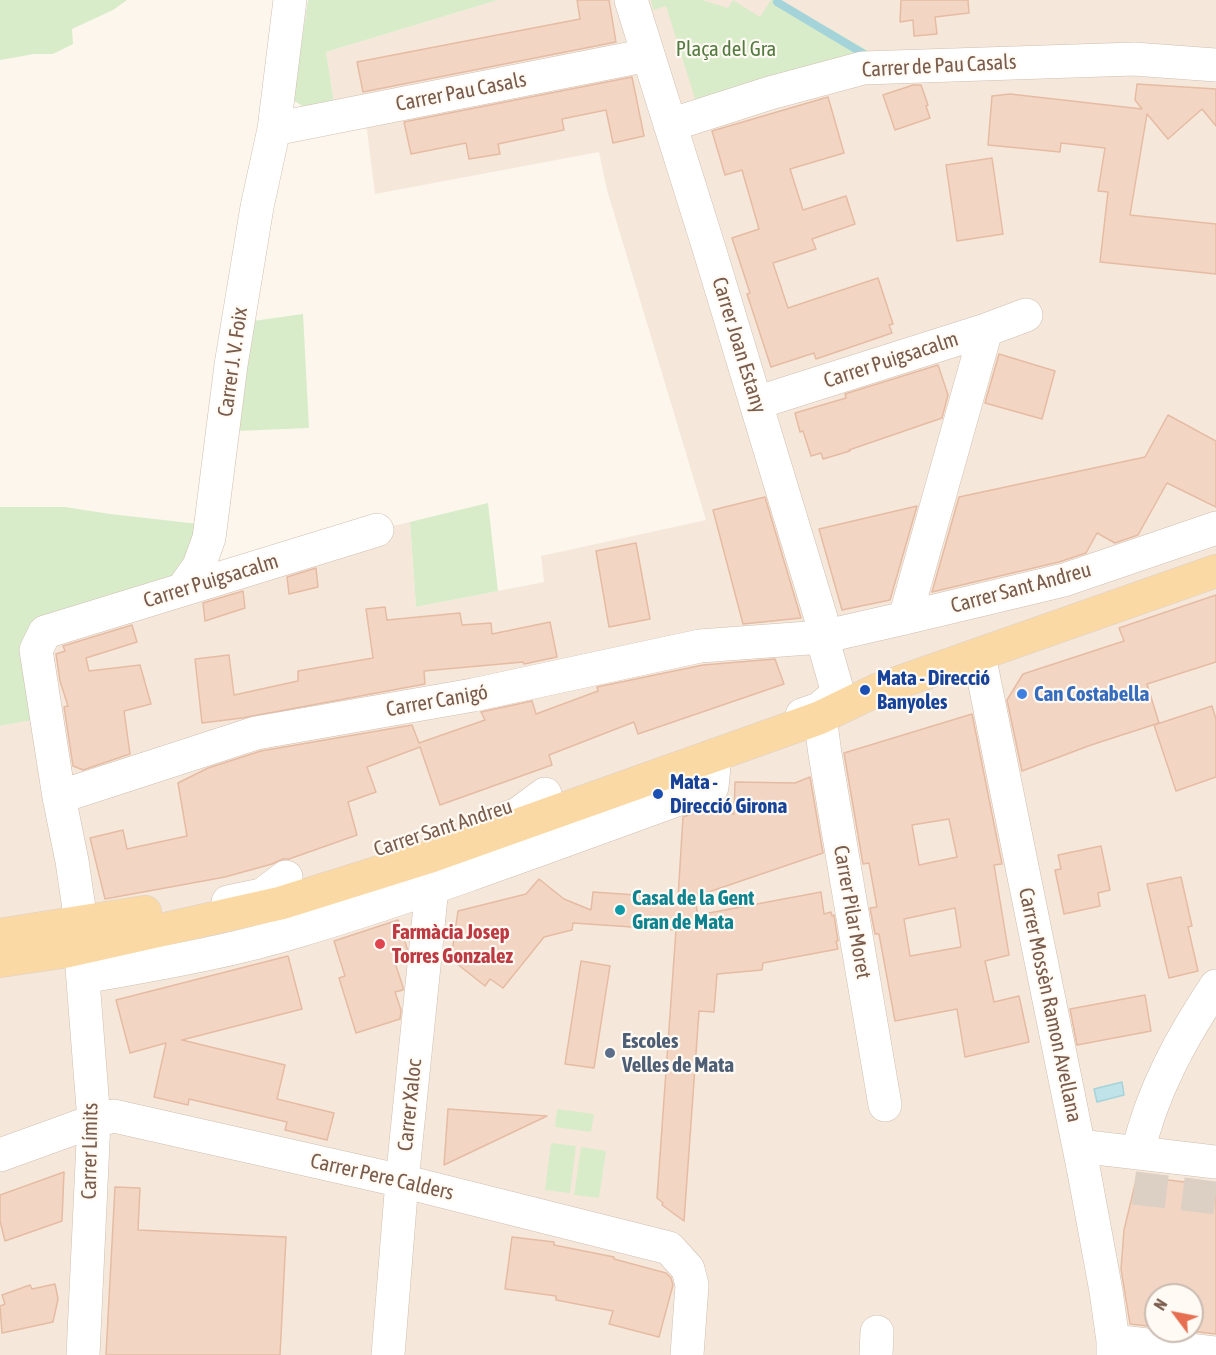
<!DOCTYPE html>
<html>
<head>
<meta charset="utf-8">
<style>
  body { margin:0 }
  #map { position:relative; width:1216px; height:1355px; overflow:hidden; background:#fdf6ec; font-family:"Asap Condensed",sans-serif }
  canvas { display:block }
  .north { position:absolute; left:1144px; top:1283px; width:60px; height:60px; box-sizing:border-box; background:#fffaf3; border:2px solid #cabbb1; border-radius:50%; rotate:302deg; font-size:16px; font-weight:700; line-height:24px; text-align:center; color:#7a5c4d }
  .north::after { content:''; display:block; margin:auto; width:21px; height:27px; background:#e76f51; clip-path:polygon(50% 0,100% 100%,50% 72%,0 100%) }
</style>
</head>
<body>
<div id="map">
<canvas width="1216" height="1355"></canvas>
<div class="north">N</div>
</div>
<script>
const ctx = document.querySelector('canvas').getContext('2d');
ctx.lineJoin = 'round';
function fillPath(path, color) {
  ctx.fillStyle = color;
  ctx.fill(path, 'evenodd');
}
function stroke(path, color, width, dash) {
  ctx.strokeStyle = color;
  ctx.lineWidth = width;
  ctx.lineCap = dash ? 'butt' : 'round';
  ctx.setLineDash(dash || []);
  ctx.stroke(path);
}
function drawText(font, color, halo, rows, align = 'center') {
  ctx.font = font + ' "Asap Condensed",sans-serif';
  ctx.lineWidth = 4.5;
  ctx.setLineDash([]);
  ctx.textBaseline = 'middle';
  ctx.strokeStyle = halo;
  ctx.fillStyle = color;
  for (const [text, x, y, turn = 0] of rows) {
    ctx.save();
    ctx.translate(x, y);
    ctx.rotate((+turn || 0) * Math.PI / 180);
    ctx.textAlign = isNaN(turn) ? turn : align;
    if (halo) ctx.strokeText(text, 0, 0);
    ctx.fillText(text, 0, 0);
    ctx.restore();
  }
}
const residential = new Path2D(`
  M498 0H1216V1355H0V726L33 720 26 633 216 568 410 522 416 607 544 582 541 556 706 520 607 190 599 152 375 194 367 130 334 102 326 52ZM1156 1295H1192V1331H1156Z`);
const green = new Path2D(`
  M0 0H127L113 10 72 29 73 44 53 54H34L0 60Z
  M308 0H498L326 52 334 102 304 107 293 100Z
  M651 0H702L728 8 733 0 760 17 771 0H780L872 53 696 102 666 6 653 10Z
  M303 314 309 428 237 431 253 321Z
  M488 503 498 591 416 607 410 522Z
  M0 507H65L110 514 199 524 187 564 171 581 53 620 33 720 0 726Z
  M557 1109 594 1114 591 1132 555 1127Z
  M551 1143 576 1146 570 1193 545 1190Z
  M581 1147 606 1151 599 1198 574 1195Z`);
const water = new Path2D(`
  M1122 1082 1124 1095 1097 1102 1094 1089Z`);
const stream = new Path2D(`
  M777 2 864 54`);
const building = new Path2D(`
  M577 0H609L616 42 363 92 357 62 580 19Z
  M901 0H968L969 13 935 17 937 34 914 36 913 20 900 22Z
  M632 77 644 136 613 143 606 110 562 119 564 130 498 144 500 154 469 159 466 143 411 154 404 122Z
  M1137 84 1216 89V126L1202 109 1168 139 1147 114 1130 215 1216 224V274L1100 262 1108 192 1098 191 1105 148 1061 143 1060 152 988 145 992 96 1010 94 1142 109 1135 100Z
  M913 85H921L928 105 926 106 930 118 895 130 883 95Z
  M828 97 844 153 790 169 803 210 846 196 855 224 812 239 816 249 773 263 788 308 878 278 893 324 889 325 892 333 816 359 814 353 771 367 747 294 750 293 732 238 759 229 742 170 725 175 712 131Z
  M992 158 1003 234 957 241 946 165Z
  M999 354 1055 371 1042 419 985 403Z
  M938 365 948 395 942 418 849 450 850 451 823 459 821 453 811 456 803 431 800 432 795 413 846 398 845 394Z
  M1168 415 1216 441V507L1167 483 1138 535 1115 543 1097 533 1086 553 1059 562 932 592 959 497 1145 457Z
  M765 497 801 618 743 624 713 510Z
  M917 506 890 600 842 610 819 529Z
  M636 543 650 619 609 627 596 551Z
  M316 568 318 587 289 594 287 577Z
  M243 591 245 608 205 621 203 603Z
  M1216 595V662L1147 684 1159 723 1091 745 1022 771 1007 700 1023 674 1124 641 1119 628Z
  M385 607 387 620 460 613 462 625 491 623 492 634 550 622 557 657 524 664 523 662 424 671 425 684 242 718 202 723 195 659 229 655 234 695 298 681V671L373 658 366 609Z
  M132 625 137 642 86 658 89 671 140 665 151 704 124 711 130 754 83 770 73 766 64 707 68 706 60 681 56 654 65 651 63 646Z
  M775 659 784 684 638 734 634 722 549 755 552 765 440 805 420 747 367 767 376 792 348 802 357 835 289 859H283L272 864 225 877 105 899 90 838 123 830 127 849 187 836 178 783 208 768 261 751 412 725 419 743 485 720 481 712 532 701 536 714 598 691 597 687 703 665Z
  M1212 706 1216 719V777L1176 791 1154 725Z
  M972 714 1002 864 994 865 1009 955 985 961 994 1002 1019 996 1029 1042 965 1057 957 1009 895 1021 879 934H875L870 908 877 907 869 863 863 864 844 753ZM949 819 957 857 919 865 912 825ZM955 908 961 947 910 956 904 919Z
  M810 777 823 853 694 897 698 915 821 892 824 914 831 912 832 916 834 915 838 941H836L838 949 763 963 762 970 717 974 714 1012 699 1011 684 1221 662 1205 663 1203 657 1198 676 930 573 923 572 930 544 937 503 988 490 979 485 986 451 959 458 911 526 894 539 879 564 899 591 910 593 892 678 898 683 817 700 811 734 814 735 782 795 783Z
  M1101 846 1110 890 1098 893 1100 906 1064 914 1055 870 1061 869 1058 855Z
  M1181 877 1192 926 1188 927 1198 971 1169 978 1147 884Z
  M398 920 407 948 406 960 395 963 403 987V990L395 992 401 1010 400 1019 356 1033 339 978 345 976 334 941Z
  M288 956 302 1009 182 1040 285 1065 277 1099 334 1113 327 1140 285 1130 287 1122 189 1099 188 1105 154 1097 166 1043 130 1053 116 1000Z
  M581 961 610 966 594 1068 565 1064Z
  M1145 995 1151 1031 1077 1045 1070 1009Z
  M448 1109 547 1116 444 1165Z
  M64 1172 62 1221 5 1241 0 1221V1195Z
  M1137 1176 1216 1186V1334L1189 1331H1192V1295H1156V1327L1130 1324 1121 1269 1124 1230Z
  M115 1187 140 1188 138 1230 286 1237 280 1355H106Z
  M512 1237 554 1242V1245L614 1257V1259L666 1273 671 1278 673 1285 659 1337 609 1324 613 1311 556 1300V1296L505 1289Z
  M55 1284 58 1299 53 1322 2 1333 0 1306 5 1304 2 1295 30 1285 32 1289Z`);
const minorTunnel = new Path2D(`
  M1134 1188 1216 1198`);
const minor = new Path2D(`
  M631 0 708 245 821 618 822 637 838 693 819 709 802 715
  M670 125 770 93 863 68 1134 59 1216 65
  M274 129 648 55
  M756 403 986 330 1026 315
  M182 590 199 566 209 538 231 365 257 207 274 129 290 0
  M905 618 986 330
  M979 655 1084 1172 1106 1291 1113 1341V1355
  M819 709 825 754 885 1105
  M59 797 256 733 473 695 700 646 822 637 905 618 1064 580 1216 528
  M496 822 518 814 545 794
  M228 902 262 895 286 877
  M61 941 67 940 81 922 72 861 59 797 36 650 45 632 377 530
  M81 955 94 1121 83 1355
  M84 977C157 964 230 952 301 930 440 888 576 836 712 787L715 755
  M1079 1146 1216 1162
  M1138 1152C1152 1091 1182 1037 1216 986
  M0 1155 94 1121 114 1116 402 1181 669 1248 688 1269 692 1285 687 1355
  M1113 1341 1216 1353
  M388 1355 402 1181 432 887 431 867
  M876 1355 877 1332`);
const major = new Path2D(`
  M0 935 145 912
  M0 961 67 951 281 903 431 856 819 718 877 690 1216 571`);
const markers = [
  [865,690,6,"#1a4fb4"],
  [1022,694,6,"#3f7fe0"],
  [658,794,6,"#1a4fb4"],
  [620,910,6,"#0f9aa8"],
  [380,944,6,"#e0444e"],
  [610,1053,6,"#5c6f8a"]
];
const parkNames = [
  ["Plaça del Gra",726,49]
];
const streetNames = [
  ["Carrer de Pau Casals",939,66,-3],
  ["Carrer Pau Casals",461,92,-11],
  ["Carrer Joan Estany",739,345,73],
  ["Carrer Puigsacalm",891,360,-18],
  ["Carrer J. V. Foix",233,362,-82],
  ["Carrer Puigsacalm",211,581,-17],
  ["Carrer Sant Andreu",1021,588,-15],
  ["Carrer Canigó",437,701,-10],
  ["Carrer Sant Andreu",443,828,-18],
  ["Carrer Pilar Moret",852,912,80],
  ["Carrer Mossèn Ramon Avellana",1050,1005,78],
  ["Carrer Xaloc",410,1105,-84],
  ["Carrer Límits",90,1151,-89],
  ["Carrer Pere Calders",382,1177,13]
];
const transitNames = [
  ["Mata - Direcció",877,678],
  ["Banyoles",877,702],
  ["Mata -",670,782],
  ["Direcció Girona",670,806]
];
const shopNames = [
  ["Can Costabella",1034,694]
];
const cultureNames = [
  ["Casal de la Gent",632,898],
  ["Gran de Mata",632,922]
];
const healthNames = [
  ["Farmàcia Josep",392,932],
  ["Torres Gonzalez",392,956]
];
const serviceNames = [
  ["Escoles",622,1041],
  ["Velles de Mata",622,1065]
];
fillPath(residential, '#f5e8da');
fillPath(green, '#d8ecc9');
fillPath(water, '#bfe3e8');
stroke(water, '#a5d3da', 1.5);
stroke(stream, '#a5d3da', 8);
fillPath(building, '#f3d5c3');
stroke(building, '#e6bba3', 1.5);
stroke(minorTunnel, '#dcd0c4', 33, [33, 16]);
stroke(minor, '#d1beb0', 34);
stroke(major, '#dad1cd', 34);
stroke(minor, '#fff', 33);
stroke(major, '#fbd9a5', 33);
for (const [x, y, r, color] of markers) {
  const dot = new Path2D();
  dot.arc(x, y, r, 0, 2 * Math.PI);
  ctx.fillStyle = color;
  ctx.fill(dot);
  stroke(dot, '#fffaf3', 2);
}
drawText('21px', '#537a41', '#fffaf3', parkNames);
drawText('21px', '#7a5c4d', '#fffaf3', streetNames);
drawText('bold 21px', '#164399', '#fffaf3', transitNames, 'left');
drawText('bold 21px', '#366cbe', '#fffaf3', shopNames, 'left');
drawText('bold 21px', '#0d838f', '#fffaf3', cultureNames, 'left');
drawText('bold 21px', '#be3a42', '#fffaf3', healthNames, 'left');
drawText('bold 21px', '#4e5e75', '#fffaf3', serviceNames, 'left');
</script>
</body>
</html>
